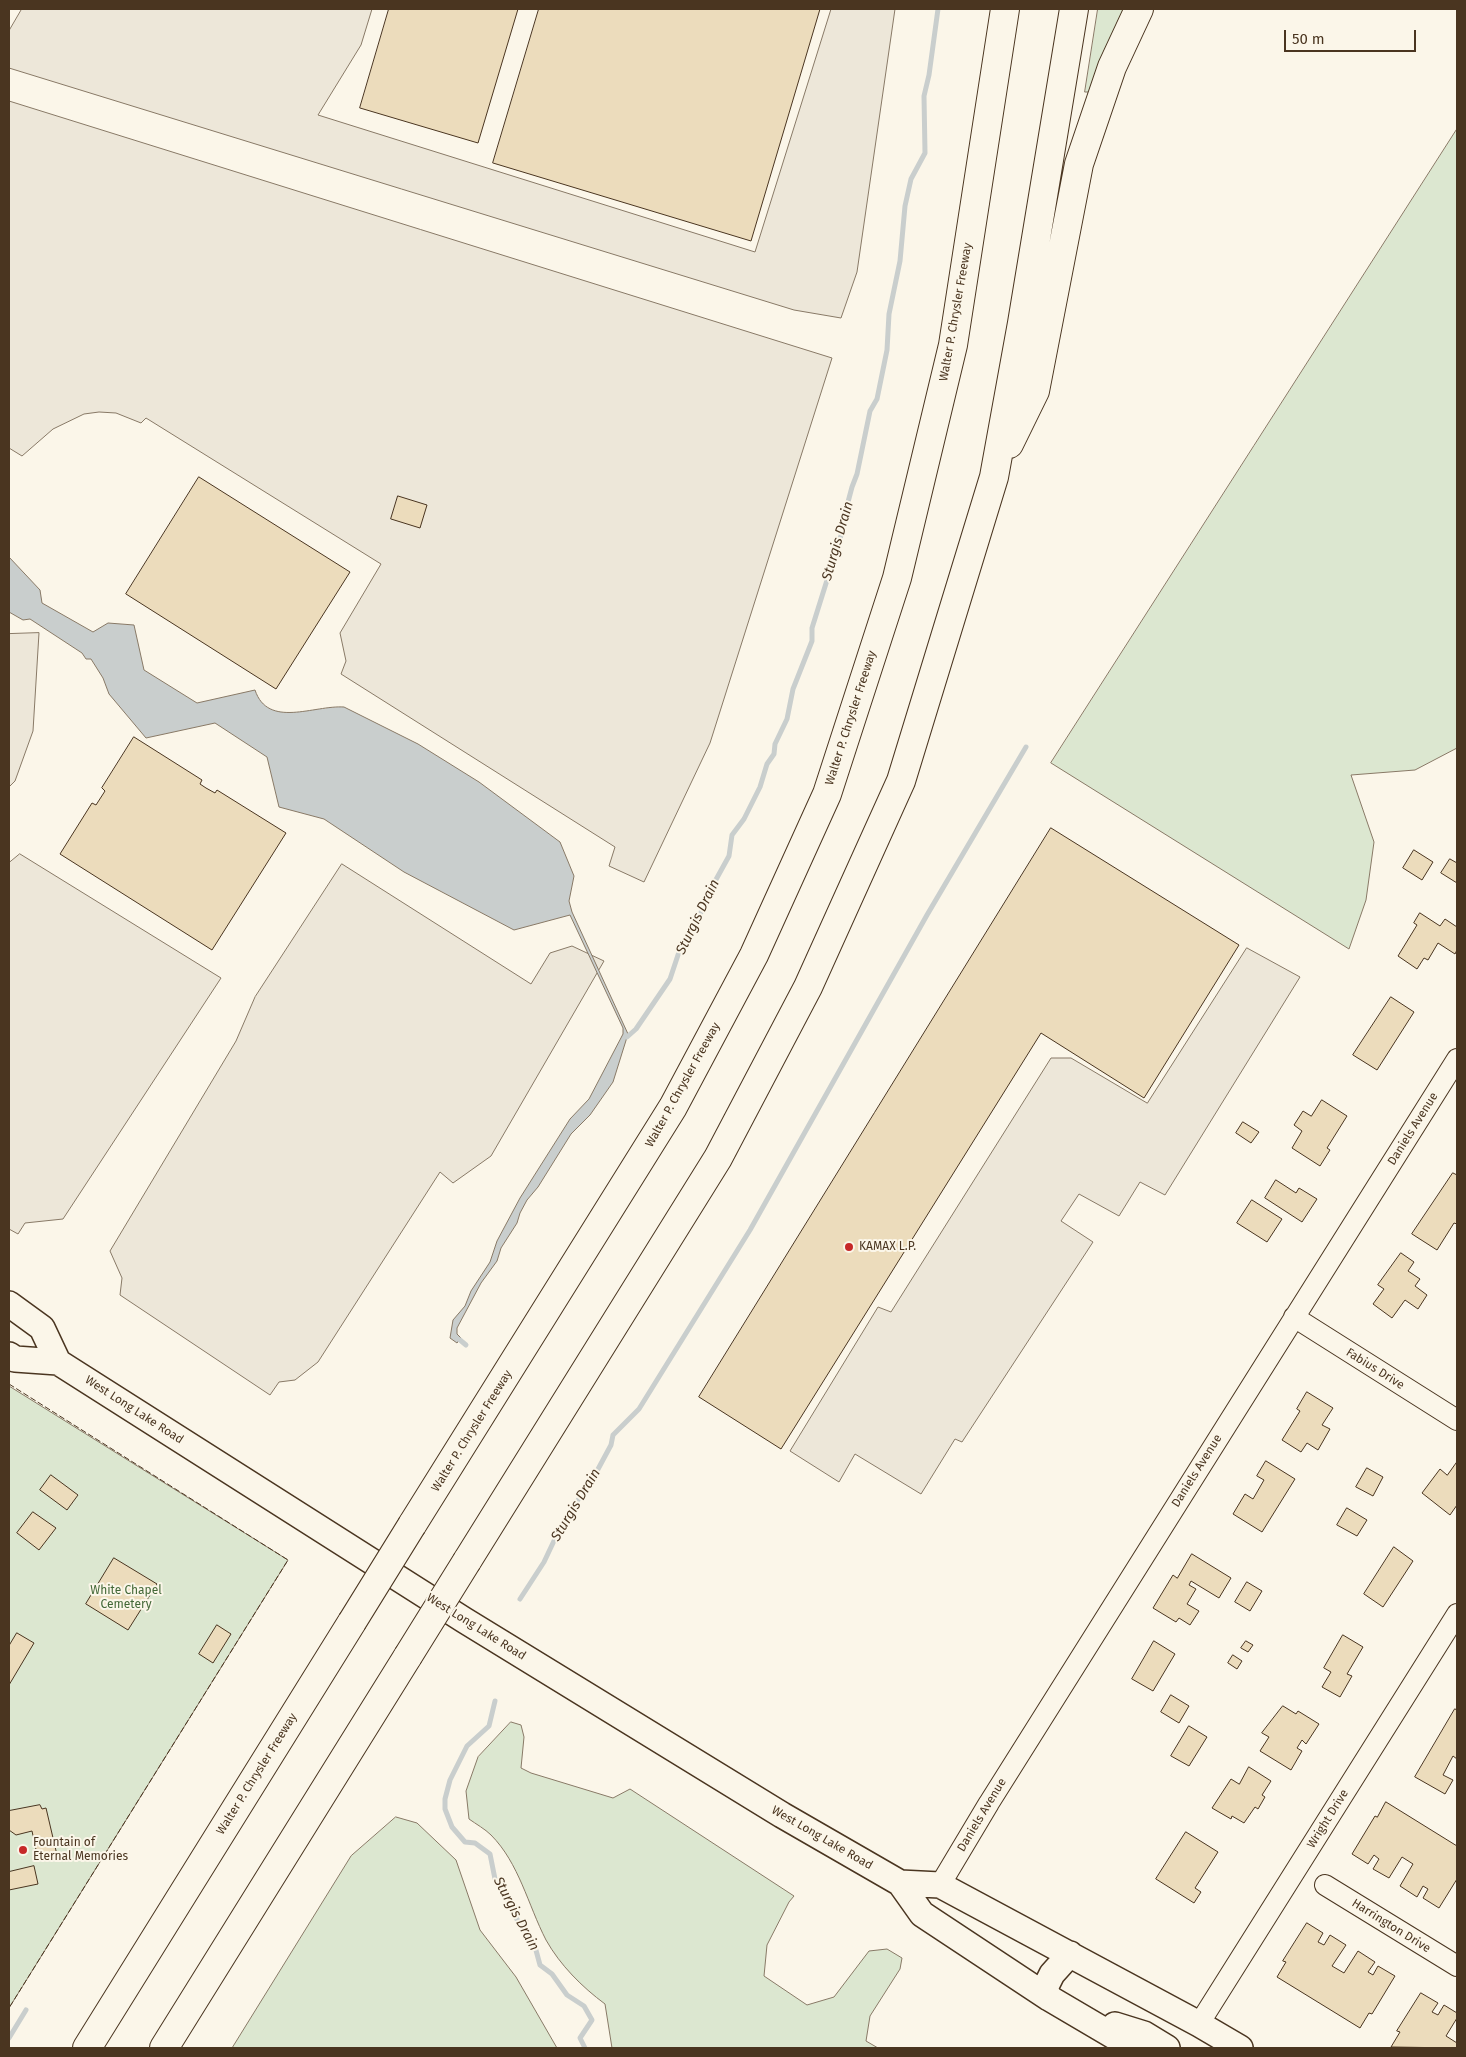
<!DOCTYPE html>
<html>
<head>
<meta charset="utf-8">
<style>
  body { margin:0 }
  #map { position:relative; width:1466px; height:2057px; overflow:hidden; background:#fbf6e9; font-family:"Fira Sans",sans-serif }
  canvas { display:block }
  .frame { position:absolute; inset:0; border:10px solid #4a3520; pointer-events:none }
  .scale { position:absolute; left:1284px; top:30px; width:132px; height:22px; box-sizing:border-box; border:2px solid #4a3520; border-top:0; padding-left:6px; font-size:15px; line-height:18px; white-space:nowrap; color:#4a3520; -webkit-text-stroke:4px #fbf6e9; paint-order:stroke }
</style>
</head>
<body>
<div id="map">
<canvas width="1466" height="2057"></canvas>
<div class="frame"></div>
<div class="scale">50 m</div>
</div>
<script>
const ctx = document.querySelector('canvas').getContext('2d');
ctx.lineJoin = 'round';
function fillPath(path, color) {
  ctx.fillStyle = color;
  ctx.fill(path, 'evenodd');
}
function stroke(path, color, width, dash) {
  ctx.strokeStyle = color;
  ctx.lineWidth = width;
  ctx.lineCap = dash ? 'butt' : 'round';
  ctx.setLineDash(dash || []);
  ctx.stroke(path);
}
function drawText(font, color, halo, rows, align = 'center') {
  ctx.font = font + ' "Fira Sans",sans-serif';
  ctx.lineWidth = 4;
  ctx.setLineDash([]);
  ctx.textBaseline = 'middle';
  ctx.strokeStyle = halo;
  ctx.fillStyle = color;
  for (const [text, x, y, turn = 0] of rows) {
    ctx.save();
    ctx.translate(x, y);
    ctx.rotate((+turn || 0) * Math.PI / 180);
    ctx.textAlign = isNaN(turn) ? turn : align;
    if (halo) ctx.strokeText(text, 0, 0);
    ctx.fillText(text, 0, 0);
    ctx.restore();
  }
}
const green = new Path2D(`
  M1098 9H1125L1105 49 1090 92H1085Z
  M1457 129V748L1415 770 1351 775 1374 842 1366 900 1349 949 1051 763Z
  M9 1386 288 1560 9 2008Z
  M511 1722 521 1725 524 1737 521 1768 531 1773 613 1798 630 1789 794 1896 789 1902 767 1945 764 1976 807 2005 834 1997 869 1951 887 1949 902 1958 900 1969 870 2016 866 2041 878 2048H612L605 2004C582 1987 560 1965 546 1940 528 1905 519 1863 491 1835 485 1829 476 1824 469 1819L466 1791 478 1757Z
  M396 1817 417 1823 456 1860 480 1930 516 1977 557 2048H232L351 1856Z`);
const parking = new Path2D(`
  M22 9H372L361 45 318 115 755 252 831 9H895L857 272 841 318 794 310 9 68V31Z
  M9 101 832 358 710 743 644 882 609 866 615 847 341 674 346 661 340 633 381 564 146 418 141 423 116 413 99 412 84 414 53 429 22 456 9 448Z
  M39 633 33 731 15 781 9 787V634Z
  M20 854 221 978 63 1219 25 1223 18 1234 9 1229V863Z
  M342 864 531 984 550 953 572 946 604 961 491 1156 453 1183 440 1172 318 1362 295 1380 279 1382 270 1395 120 1295 122 1278 110 1251 236 1041 255 997Z
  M1247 948 1300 977 1165 1195 1140 1182 1119 1216 1079 1194 1061 1221 1093 1242 962 1442 955 1439 921 1494 855 1454 839 1482 790 1451 878 1307 891 1312 1051 1058H1071L1147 1103Z`);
const water = new Path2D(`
  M9 557 40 590 42 603 93 632 108 623 134 625 144 670 197 703 255 690C268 729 314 705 344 707L418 744 479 782 560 842 574 876 569 901 572 912 628 1034 613 1082 590 1115 571 1134 538 1187 527 1200 520 1213 517 1223 501 1248 497 1261 481 1283 457 1328V1334L461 1338 457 1343 450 1338 453 1320 465 1306 471 1291 490 1262 497 1241 520 1198 570 1119 589 1099 623 1034V1028L570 915 514 930 404 872 324 819 279 807 267 757 215 723 146 738 109 694 103 678 91 659H86L82 653 30 619 23 620 9 612Z`);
const stream = new Path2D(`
  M627 1037 636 1029 670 979 680 949 690 929 697 923 708 894 729 856 732 835 744 819 760 787 767 764 774 754 775 744 787 719 793 689 812 641V628L844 526V517L852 487 857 474 870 411 877 399 887 350 889 314 900 261 905 206 911 179 925 153 924 96 929 75 938 9
  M460 1340 466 1345
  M520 1599 544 1562 561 1526 597 1471 611 1445 613 1435 639 1409 750 1230 927 915 1026 747
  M495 1701 489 1726 467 1746 450 1780 445 1799V1809L452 1827 465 1842 475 1843 490 1854 495 1879 508 1895 516 1918 534 1943 540 1965 552 1974 567 1995 584 2006 592 2020 580 2038 585 2048
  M9 2038 26 2010`);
const building = new Path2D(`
  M389 9H518L478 143 360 108Z
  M539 9H820L751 241 493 163Z
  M199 477 350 572 276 689 126 594Z
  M398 496 427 505 420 528 391 519Z
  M134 737 202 780 200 784 206 788 215 793 217 790 286 833 212 950 60 854 92 803 96 805 105 791 102 788Z
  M1051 828 1239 945 1144 1098 1041 1033 781 1449 699 1397Z
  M1414 850 1433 862 1422 880 1403 868Z
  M1450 859 1457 863V883L1441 873Z
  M1420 913 1440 926 1445 919 1457 927V950L1455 954 1438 943 1428 960 1424 958 1417 969 1398 956 1417 925 1414 923Z
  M1391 997 1414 1012 1377 1070 1353 1055Z
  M1322 1100 1347 1116 1327 1148 1330 1150 1320 1166 1292 1148 1302 1131 1294 1125 1303 1111 1311 1116Z
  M1243 1122 1259 1132 1251 1143 1236 1133Z
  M1453 1173 1457 1175V1224L1454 1223 1437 1250 1412 1234Z
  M1276 1180 1296 1193 1299 1188 1317 1199 1302 1222 1265 1198Z
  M1252 1200 1282 1219 1267 1242 1237 1223Z
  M1401 1253 1414 1262 1408 1271 1420 1279 1415 1286 1427 1295 1418 1309 1405 1300 1392 1318 1373 1304 1384 1289 1378 1285Z
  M1307 1392 1333 1408 1322 1425 1330 1429 1318 1450 1307 1443 1301 1452 1282 1440 1300 1411 1297 1409Z
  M1266 1461 1295 1479 1262 1532 1233 1514 1245 1494 1253 1499 1264 1480 1257 1476Z
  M1457 1462V1505L1450 1515 1422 1493 1440 1469 1447 1475Z
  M1367 1468 1383 1477 1373 1496 1356 1487Z
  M51 1475 78 1495 67 1510 40 1490Z
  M1347 1508 1367 1520 1357 1536 1337 1525Z
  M33 1512 56 1528 39 1550 17 1533Z
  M1394 1547 1413 1561 1383 1607 1364 1594Z
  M1192 1554 1231 1578 1219 1598 1191 1581 1189 1585 1196 1589 1187 1604 1199 1611 1190 1625 1179 1618 1176 1622 1153 1608 1173 1575 1177 1578Z
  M114 1558 157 1584 128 1630 86 1604Z
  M1247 1582 1262 1591 1250 1611 1235 1602Z
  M217 1625 231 1634 213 1663 199 1654Z
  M17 1633 34 1643 9 1685V1646Z
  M1343 1635 1363 1647 1347 1674 1352 1676 1340 1697 1322 1687 1331 1672 1324 1668Z
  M1154 1641 1175 1654 1153 1691 1132 1679Z
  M1246 1641 1253 1645 1248 1652 1241 1648Z
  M1233 1655 1242 1661 1237 1669 1228 1663Z
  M1171 1695 1189 1706 1179 1723 1161 1712Z
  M1283 1706 1296 1714 1298 1711 1319 1724 1306 1744 1302 1740 1297 1748 1302 1751 1291 1770 1260 1751 1269 1737 1262 1733Z
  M1455 1709 1457 1710V1759L1453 1756 1443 1775 1453 1780 1445 1794 1415 1777Z
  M1189 1726 1207 1737 1189 1766 1171 1756Z
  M1249 1767 1271 1781 1262 1795 1265 1797 1258 1809 1255 1807 1244 1823 1232 1816 1231 1819 1212 1808 1231 1779 1239 1784Z
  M1386 1802 1457 1846V1879L1439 1908 1423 1898 1428 1889 1423 1886 1417 1897 1400 1886 1413 1864 1402 1857 1389 1878 1373 1869 1379 1859 1374 1855 1368 1864 1352 1854 1375 1816 1377 1817Z
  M40 1805 42 1809 46 1808 57 1855 38 1859 32 1831 16 1835 9 1830V1811Z
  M1186 1832 1218 1852 1195 1888 1201 1892 1194 1903 1156 1879Z
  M34 1866 38 1884 9 1890V1872Z
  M1307 1923 1323 1933 1318 1942 1324 1945 1330 1935 1346 1945 1332 1966 1344 1973 1358 1951 1375 1962 1368 1972 1373 1975 1378 1966 1395 1976 1372 2014 1369 2013 1360 2028 1277 1977 1286 1962 1283 1961Z
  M1421 1993 1438 2003 1432 2012 1438 2015 1444 2005 1457 2013V2018L1446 2036 1457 2043V2048L1391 2047 1400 2032 1397 2031Z`);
const minor = new Path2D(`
  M1294 1317 1457 1420
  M940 1885 989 1803 1457 1059
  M1325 1885 1457 1966
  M1199 2024 1457 1614`);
const major = new Path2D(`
  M9 1304 42 1328 58 1362
  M9 1355 15 1359 58 1362 464 1620 782 1815 900 1883 922 1914 1049 1998 1134 2048
  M900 1883 940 1885 1199 2024 1240 2048
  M1049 1998 1045 1988 1052 1974 1070 1954
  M1115 2025 1144 2034 1167 2048`);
const highway = new Path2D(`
  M1009 444 1035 391 1079 164 1112 67 1139 9
  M412 1525 673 1107 754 955 827 794 897 578 953 345 1005 9
  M467 1561 718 1158 808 987 901 781 994 477 1022 323 1074 9
  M87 2048 352 1622
  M164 2048 408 1656`);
const highwayBridge = new Path2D(`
  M352 1622 412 1525
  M408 1656 467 1561`);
const fence = new Path2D(`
  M9 1384 288 1560 9 2008`);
const markers = [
  [849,1247,5,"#c62828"],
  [23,1850,5,"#c62828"]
];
const streetNames = [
  ["Walter P. Chrysler Freeway",956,312,-80],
  ["Walter P. Chrysler Freeway",851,718,-72],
  ["Walter P. Chrysler Freeway",683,1085,-61],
  ["Daniels Avenue",1413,1129,-58],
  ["Fabius Drive",1375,1369,32],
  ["West Long Lake Road",134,1410,33],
  ["Walter P. Chrysler Freeway",472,1431,-58],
  ["Daniels Avenue",1197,1471,-58],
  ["West Long Lake Road",476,1627,32],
  ["Walter P. Chrysler Freeway",257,1774,-58],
  ["Daniels Avenue",982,1815,-59],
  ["Wright Drive",1328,1819,-58],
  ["West Long Lake Road",822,1838,30],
  ["Harrington Drive",1391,1926,32]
];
const poiNames = [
  ["KAMAX L.P.",859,1247],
  ["Fountain of",33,1843],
  ["Eternal Memories",33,1857]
];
const parkNames = [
  ["White Chapel",126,1591],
  ["Cemetery",126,1605]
];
const waterNames = [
  ["Sturgis Drain",838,541,-74],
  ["Sturgis Drain",698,917,-64],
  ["Sturgis Drain",576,1505,-59],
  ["Sturgis Drain",516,1914,62]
];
fillPath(green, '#dce7d0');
stroke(green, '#887966', 1);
fillPath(parking, '#ede7d9');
stroke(parking, '#887966', 1);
fillPath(water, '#c9cecd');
stroke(water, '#887966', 1);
stroke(stream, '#c9cecd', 5);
fillPath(building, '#ecdcbc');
stroke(building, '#4a3520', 1);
stroke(minor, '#4a3520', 22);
stroke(major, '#4a3520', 28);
stroke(highway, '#4a3520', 30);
stroke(minor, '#fbf6e9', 20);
stroke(major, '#fbf6e9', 25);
stroke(highway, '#fbf6e9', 28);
stroke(highwayBridge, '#4a3520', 30, []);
stroke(highwayBridge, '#fbf6e9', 28);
stroke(fence, '#4a3520', 1, [6, 2.5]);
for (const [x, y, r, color] of markers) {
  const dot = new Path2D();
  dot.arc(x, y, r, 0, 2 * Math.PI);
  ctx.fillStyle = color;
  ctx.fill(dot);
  stroke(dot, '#fbf6e9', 2);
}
drawText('12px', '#4a3520', '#fbf6e9', streetNames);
drawText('12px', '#4a3520', '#fbf6e9', poiNames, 'left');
drawText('12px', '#436837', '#fbf6e9', parkNames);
drawText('italic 14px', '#4a3520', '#fbf6e9', waterNames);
</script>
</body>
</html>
